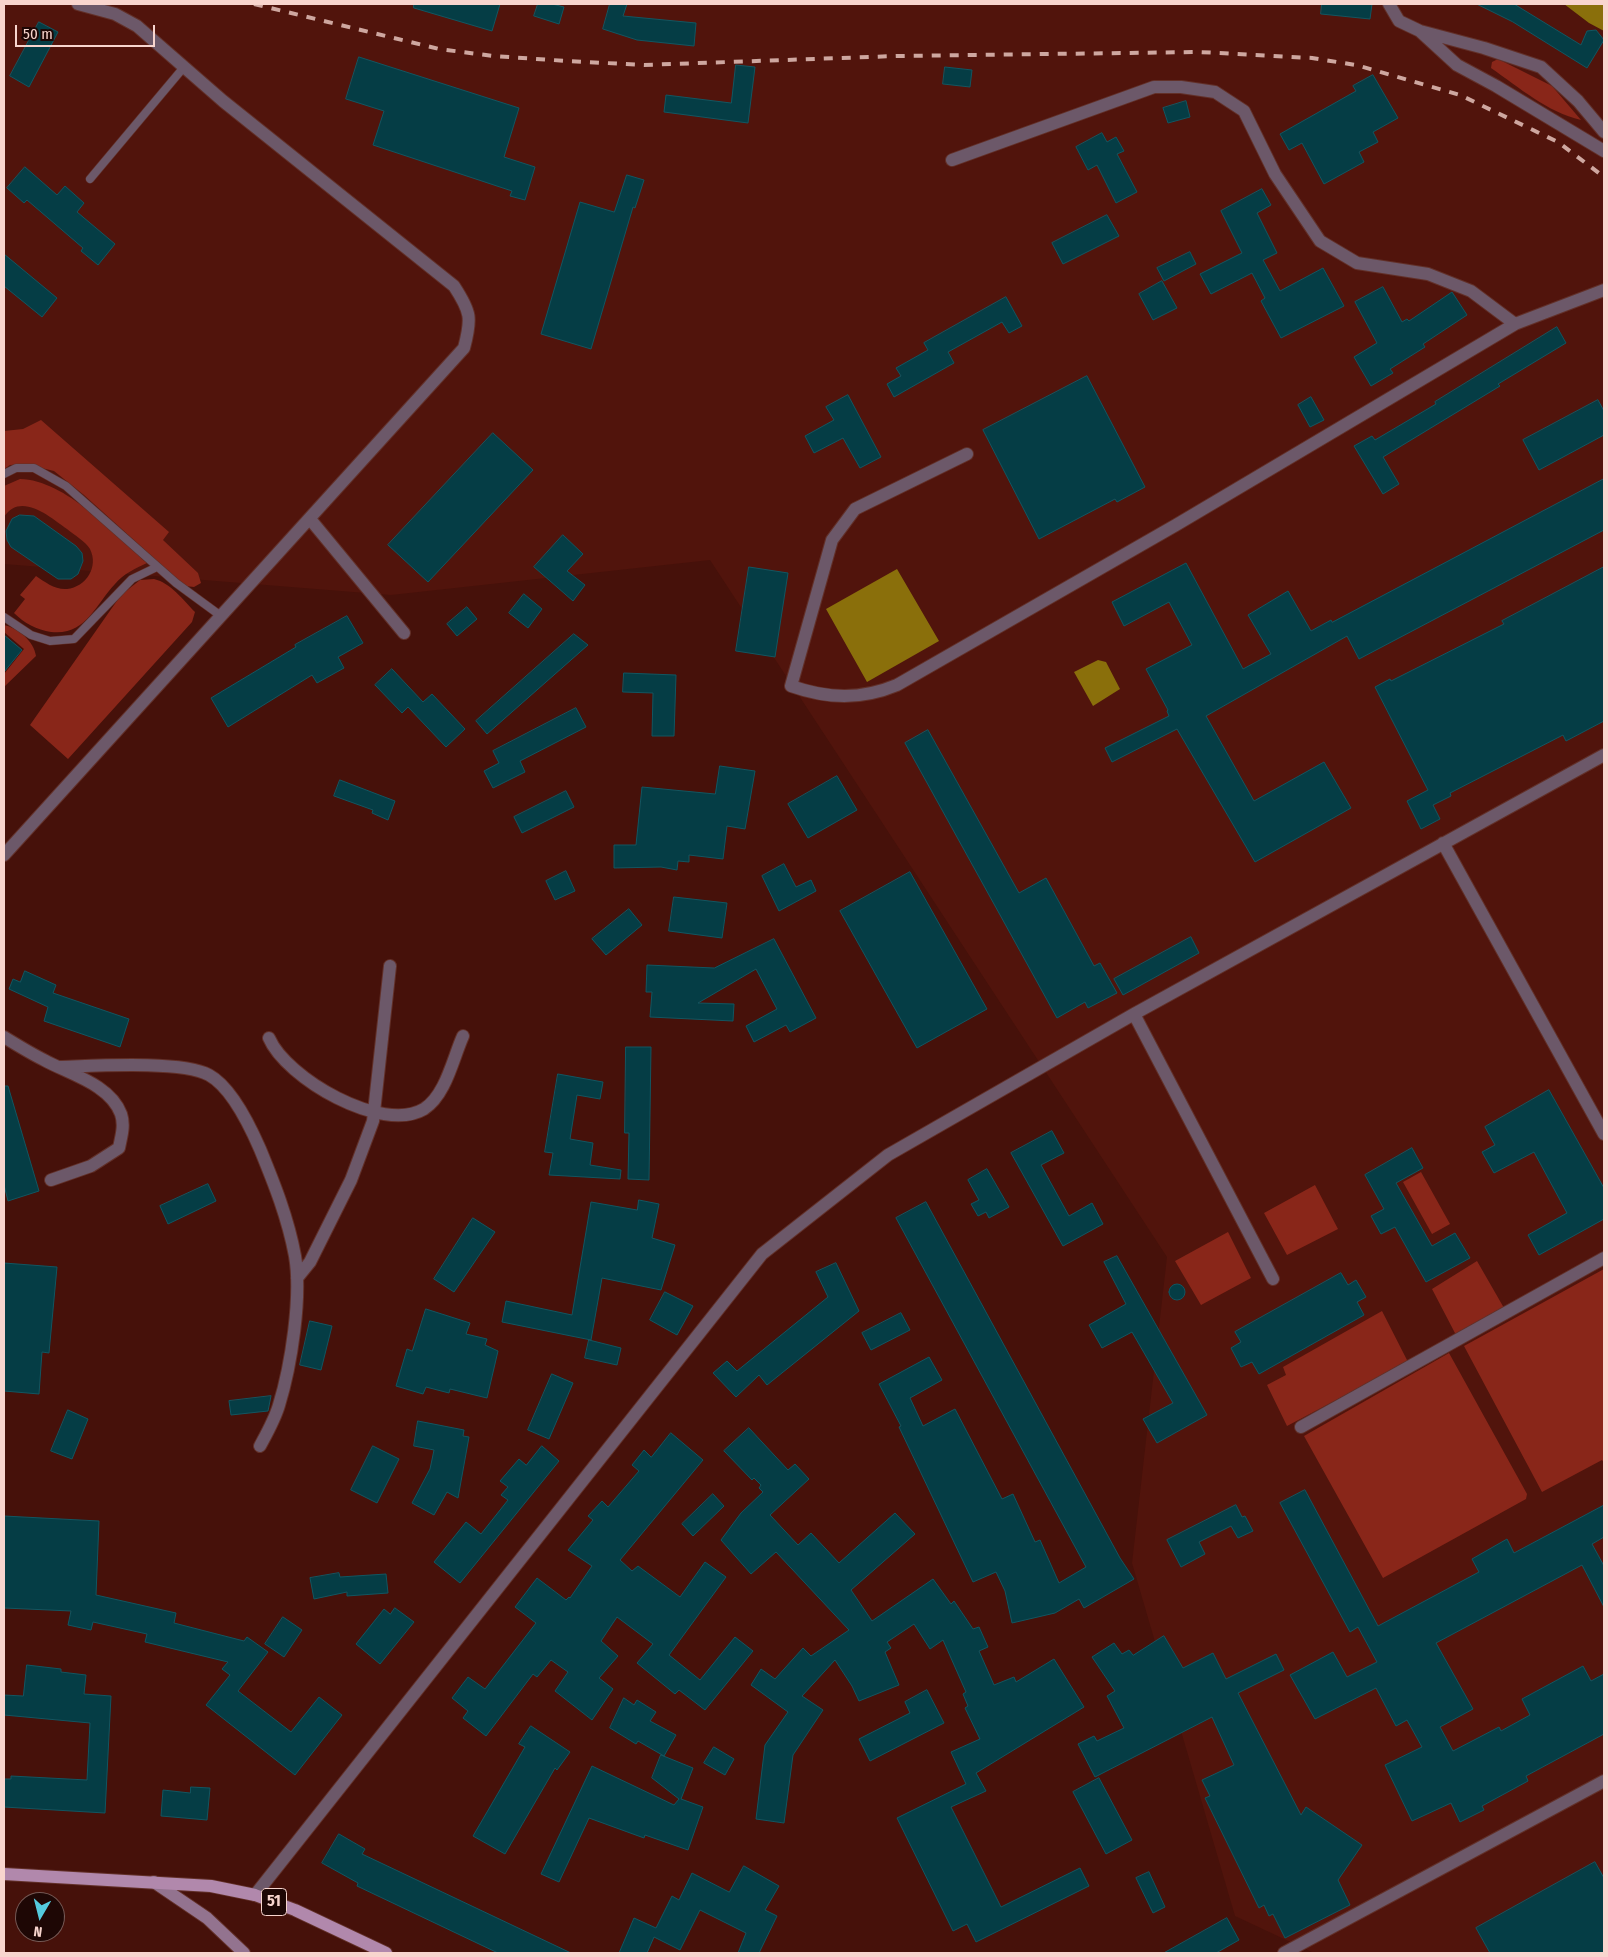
<!DOCTYPE html>
<html>
<head>
<meta charset="utf-8">
<style>
  body { margin:0 }
  #map { position:relative; width:1608px; height:1957px; overflow:hidden; background:#46110a; font-family:"Fira Sans Condensed",sans-serif }
  canvas { display:block }
  .frame { position:absolute; inset:0; border:5px solid #f8d5ce; pointer-events:none }
  .north { position:absolute; left:15px; top:1892px; width:50px; height:50px; box-sizing:border-box; background:#1e0705; border:1px solid #755955; border-radius:50%; rotate:188deg; font-size:14px; font-weight:700; line-height:20px; text-align:center; color:#f8d5ce }
  .north::after { content:''; display:block; margin:auto; width:18px; height:22px; background:#54cade; clip-path:polygon(50% 0,100% 100%,50% 72%,0 100%) }
  .scale { position:absolute; left:15px; top:25px; width:140px; height:22px; box-sizing:border-box; border:2px solid #f8d5ce; border-top:0; padding-left:6px; font-size:15px; line-height:18px; white-space:nowrap; color:#f8d5ce; -webkit-text-stroke:4px #1e0705; paint-order:stroke }
</style>
</head>
<body>
<div id="map">
<canvas width="1608" height="1957"></canvas>
<div class="frame"></div>
<div class="north">N</div>
<div class="scale">50 m</div>
</div>
<script>
const ctx = document.querySelector('canvas').getContext('2d');
ctx.lineJoin = 'round';
function fillPath(path, color) {
  ctx.fillStyle = color;
  ctx.fill(path, 'evenodd');
}
function stroke(path, color, width, dash) {
  ctx.strokeStyle = color;
  ctx.lineWidth = width;
  ctx.lineCap = dash ? 'butt' : 'round';
  ctx.setLineDash(dash || []);
  ctx.stroke(path);
}
function drawText(font, color, halo, rows, align = 'center') {
  ctx.font = font + ' "Fira Sans Condensed",sans-serif';
  ctx.lineWidth = 4;
  ctx.setLineDash([]);
  ctx.textBaseline = 'middle';
  ctx.strokeStyle = halo;
  ctx.fillStyle = color;
  for (const [text, x, y, turn = 0] of rows) {
    ctx.save();
    ctx.translate(x, y);
    ctx.rotate((+turn || 0) * Math.PI / 180);
    ctx.textAlign = isNaN(turn) ? turn : align;
    if (halo) ctx.strokeText(text, 0, 0);
    ctx.fillText(text, 0, 0);
    ctx.restore();
  }
}
const built = new Path2D(`
  M4 4H1564L1589 23 1604 31V1953H1314L1235 1916 1132 1563 1167 1257 710 560 391 595 4 564Z`);
const green = new Path2D(`
  M1498 59 1552 86 1581 120C1547 112 1520 88 1491 68L1492 62Z
  M41 420 169 532 163 540 198 573 201 583 194 587 185 586 84 495 54 471 25 464 10 465 4 469V431L23 429Z
  M20 479C66 480 114 534 147 563 136 568 123 574 115 584 95 605 86 636 51 632 37 630 24 623 14 613L25 599 20 595 36 576C45 582 55 590 67 589 86 587 99 567 90 549 85 541 74 535 67 529 51 518 21 491 4 517V486Z
  M154 579C171 583 183 600 195 612L192 622 68 759 30 725 121 595 140 580Z
  M4 625C18 628 34 641 36 656L4 687V674L24 649 4 632Z
  M1421 1172 1450 1224 1432 1234 1403 1182Z
  M1315 1185 1338 1229 1287 1255 1264 1213Z
  M1228 1232 1251 1278 1201 1305 1175 1261Z
  M1477 1261 1504 1308 1456 1335 1432 1289Z
  M1604 1269V1463L1602 1460 1542 1492 1464 1346Z
  M1382 1311 1408 1362 1287 1426 1267 1385 1286 1375 1283 1367Z
  M1449 1353 1527 1494 1526 1499 1383 1578 1304 1436Z`);
const water = new Path2D(`
  M1564 4H1604V31L1589 23Z
  M897 569 939 641 867 682 826 609Z
  M1098 660 1106 662 1120 689 1093 706 1074 672Z`);
const building = new Path2D(`
  M414 4H500L492 31 414 8Z
  M538 4H552L564 7 559 24 534 16Z
  M610 4H627L623 16 696 23 694 46 637 40 603 29Z
  M1322 4H1372L1370 19 1321 14Z
  M1477 4H1514L1581 45 1587 31 1596 30 1604 40 1587 68 1513 22Z
  M39 22 58 32 29 87 10 76Z
  M359 57 519 108 504 157 535 167 525 200 510 196 512 191 373 145 384 111 346 99Z
  M736 65 755 67 748 123 664 112 666 95 731 103Z
  M945 67 972 70 970 87 943 84Z
  M1373 75 1398 118 1373 132 1378 142 1359 152 1364 162 1324 184 1302 143 1289 150 1280 134 1356 91 1353 86Z
  M1186 101 1190 117 1168 123 1163 108Z
  M1102 133 1107 142 1116 137 1124 151 1117 154 1137 192 1116 203 1097 165 1088 170 1076 147Z
  M25 167 57 195 65 186 84 203 77 212 115 244 98 265 81 251 83 248 27 200 24 203 7 188Z
  M627 175 644 180 635 208 633 207 591 349 541 334 580 202 614 212Z
  M1262 189 1271 205 1257 213 1277 253 1263 260 1280 291 1323 268 1344 306 1281 338 1261 301 1265 298 1252 273 1211 294 1200 274 1242 253 1221 211Z
  M1107 215 1119 236 1063 264 1052 243Z
  M1190 252 1196 264 1164 281 1157 268Z
  M4 254 57 298 42 317 4 286Z
  M1162 281 1177 308 1153 320 1139 294Z
  M1383 287 1402 322 1407 319 1409 321 1452 292 1467 315 1423 344 1425 347 1390 369 1393 373 1371 386 1354 357 1377 343 1355 302Z
  M1006 297 1022 326 1009 333 1002 322 948 352 954 363 894 397 887 384 901 376 896 368 928 350 924 343Z
  M1557 327 1566 343 1498 384 1500 386 1383 457 1399 484 1383 494 1354 446 1372 436 1375 440 1436 404 1435 402Z
  M1087 376 1145 487 1117 502 1115 499 1039 539 983 430Z
  M848 395 881 457 860 468 843 438 814 453 805 436 834 420 826 407Z
  M1311 397 1324 420 1310 427 1298 405Z
  M1598 400 1604 411V435L1539 470 1523 440Z
  M493 433 533 470 428 582 388 545Z
  M1604 479V530L1359 659 1347 636 1206 716 1254 801 1324 762 1351 808 1255 862 1177 729 1112 762 1105 748 1169 716 1167 711 1168 710 1146 669 1192 645 1169 602 1124 626 1112 602 1186 563 1243 669 1271 654 1248 615 1288 591 1311 631 1331 620 1332 622Z
  M20 515 34 516 76 546 82 553 83 561 78 574 71 579H58L11 547 7 540 6 531 12 519Z
  M563 535 583 554 567 571 585 585 573 601 534 567Z
  M749 567 788 573 775 657 736 651Z
  M1604 567V721L1566 741 1563 735 1450 793 1451 796 1433 805 1440 819 1421 829 1407 801 1428 790 1375 687 1390 679 1391 681 1504 624 1502 621Z
  M524 594 542 609 528 628 509 613Z
  M467 607 477 619 457 636 447 624Z
  M347 616 363 643 338 657 344 668 317 683 312 675 228 727 211 698 296 647 295 645Z
  M574 634 588 645 487 734 476 721Z
  M4 635 22 650 4 672Z
  M392 669 423 702 432 694 465 729 446 747 408 707 402 713 375 685Z
  M624 673 676 675 674 736H652L653 693 623 692Z
  M576 708 586 727 520 761 525 772 493 788 484 771 499 763 493 751Z
  M928 730 1019 893 1046 878 1094 966 1100 963 1117 993 1088 1008 1085 1002 1057 1018 905 743Z
  M720 766 755 771 745 829 727 826 723 859 689 855V862L678 861 677 870 661 867 614 868V845H636L642 787 715 794Z
  M837 776 857 810 808 838 788 804Z
  M340 780 395 801 388 820 372 813 373 810 334 796Z
  M566 791 574 807 522 833 514 817Z
  M784 864 796 887 811 880 816 891 779 911 762 876Z
  M566 871 575 891 555 900 546 881Z
  M910 872 987 1009 917 1048 840 911Z
  M674 897 727 903 722 938 669 931Z
  M629 909 642 925 606 955 592 939Z
  M1191 937 1199 953 1123 995 1114 979Z
  M774 939 816 1018 790 1032 786 1025 754 1042 746 1026 777 1009 756 969 698 1003 734 1004 733 1021 650 1017 652 992H646L647 965 714 968Z
  M25 971 56 985 53 993 129 1019 120 1047 44 1021 48 1007 9 989 13 979 20 982Z
  M626 1047H651L649 1180 628 1179 629 1133H625Z
  M558 1074 603 1082 600 1099 577 1095 570 1139 593 1143 590 1165 621 1170 620 1179 549 1175 553 1153 545 1152Z
  M4 1086H8L39 1191 8 1201 4 1185Z
  M1549 1090 1604 1188V1219L1539 1255 1528 1235 1567 1213 1534 1152 1494 1173 1482 1152 1495 1145 1485 1127Z
  M1052 1131 1064 1153 1041 1165 1069 1216 1092 1203 1103 1224 1063 1246 1011 1153Z
  M1412 1148 1423 1168 1396 1183 1432 1246 1455 1233 1470 1258 1426 1282 1395 1227 1381 1234 1371 1216 1384 1209 1365 1175Z
  M987 1169 1009 1207 989 1218 986 1212 978 1216 971 1204 979 1200 968 1180Z
  M208 1184 216 1201 168 1224 160 1206Z
  M639 1200 659 1204 652 1238 675 1245 661 1290 602 1278 591 1340 502 1322 506 1301 572 1315 591 1202 637 1210Z
  M926 1202 1120 1558 1134 1579 1084 1608 1079 1599 1055 1613 1012 1623 1005 1591 996 1572 973 1582 899 1427 901 1426 879 1384 929 1357 942 1380 910 1398 923 1426 955 1409 1002 1499 1013 1494 1035 1542 1040 1540 1059 1583 1086 1567 896 1218Z
  M473 1218 495 1232 454 1292 434 1279Z
  M1117 1256 1207 1415 1157 1443 1143 1419 1173 1403 1132 1332 1102 1348 1089 1325 1126 1304 1104 1262Z
  M4 1263 57 1267 49 1353 42 1352 39 1394 4 1391Z
  M836 1263 859 1311 767 1385 759 1375 736 1397 713 1373 727 1361 737 1371 828 1297 816 1272Z
  M1341 1273 1348 1285 1356 1280 1366 1297 1357 1302 1364 1315 1259 1374 1252 1362 1241 1367 1231 1348 1241 1342 1235 1332Z
  M1169 1292a8 8 0 1 1 16 0a8 8 0 1 1-16 0Z
  M665 1292 693 1306 677 1335 650 1320Z
  M426 1309 470 1323 466 1334 487 1339 485 1345 498 1351 487 1398 450 1389 449 1393 426 1387 423 1394 396 1386 407 1349 412 1351Z
  M901 1313 910 1330 871 1350 862 1333Z
  M310 1321 332 1326 321 1370 300 1365Z
  M589 1340 621 1348 617 1365 585 1358Z
  M552 1374 573 1383 549 1439 528 1430Z
  M271 1396 268 1411 231 1415 229 1401Z
  M68 1410 88 1419 72 1459 51 1451Z
  M418 1421 464 1430 463 1436 469 1437 458 1498 447 1492 434 1515 412 1503 430 1469 434 1450 414 1446Z
  M749 1428 788 1470 795 1464 809 1479 770 1515 798 1545 811 1533 839 1563 895 1513 915 1534 851 1590 872 1621 933 1579 951 1604 954 1601 973 1629 979 1627 988 1647 979 1651 994 1685 1014 1677 1016 1682 1054 1659 1084 1707 976 1773 986 1791 951 1807 1001 1907 1080 1868 1089 1886 976 1942 967 1924 953 1931 897 1818 966 1784 951 1752 980 1739 965 1708 968 1706 963 1694 966 1692 943 1640 930 1649 914 1624 887 1642 891 1648 885 1652 899 1685 859 1701 852 1686 835 1660 802 1696 823 1710 793 1755 784 1823 756 1819 765 1745 788 1712 751 1685 761 1669 775 1679 803 1648 811 1656 849 1630 776 1552 751 1574 721 1540 741 1513 763 1492 759 1488 761 1485 754 1478 752 1480 724 1451Z
  M671 1433 703 1460 620 1560 632 1571 638 1566 680 1597 705 1562 726 1577 669 1655 700 1680 735 1637 753 1651 705 1710 679 1690 675 1694 637 1663 653 1644 617 1617 601 1641 618 1656 599 1678 613 1689 592 1720 555 1691 568 1672 551 1660 537 1677 533 1674 486 1736 463 1718 468 1711 452 1698 468 1677 485 1689 536 1623 515 1607 537 1578 566 1600 569 1597 570 1598 592 1566 568 1550 593 1520 588 1516 602 1501 608 1507 639 1471 632 1465 644 1450 651 1457Z
  M373 1446 399 1459 377 1503 351 1490Z
  M542 1446 559 1461 460 1583 434 1562 466 1522 481 1534 508 1500 501 1495 508 1487 500 1481 519 1459 526 1465Z
  M1305 1490 1378 1626 1479 1572 1472 1559 1507 1539 1514 1553 1604 1505V1537L1592 1544 1604 1566V1607L1582 1565 1436 1643 1473 1709 1440 1727 1453 1751 1499 1727 1501 1731 1530 1715 1522 1699 1583 1666 1591 1681 1604 1674V1734L1526 1776 1528 1781 1482 1806 1484 1810 1460 1822 1451 1803 1412 1821 1385 1765 1422 1747 1407 1720 1396 1726 1376 1688 1315 1719 1290 1675 1333 1652 1347 1677 1377 1662 1358 1627 1350 1632 1280 1503Z
  M713 1494 724 1506 693 1536 682 1524Z
  M1236 1505 1242 1517 1245 1516 1253 1531 1238 1538 1231 1526 1199 1542 1205 1554 1181 1567 1167 1540Z
  M4 1516 99 1521 96 1595 176 1613 174 1623 244 1641 247 1637 268 1652 238 1691 291 1732 319 1697 342 1715 295 1775 206 1705 230 1675 222 1669 228 1662 145 1642 147 1634 93 1622 91 1630 68 1625 71 1611 4 1608Z
  M339 1573 340 1577 386 1574 388 1593 347 1596V1592L314 1599 310 1578Z
  M395 1608 414 1622 380 1664 356 1644 384 1609 390 1614Z
  M283 1617 302 1630 284 1657 265 1644Z
  M1164 1636 1183 1668 1213 1653 1226 1679 1276 1654 1284 1670 1238 1693 1301 1815 1306 1807 1362 1845 1338 1880 1350 1905 1285 1938 1273 1914 1269 1916 1264 1905 1259 1908 1205 1798 1210 1796 1202 1780 1234 1765 1212 1717 1095 1777 1078 1744 1094 1736 1097 1741 1124 1728 1107 1696 1115 1691 1092 1657 1114 1643 1122 1654 1129 1650 1133 1655Z
  M27 1665 61 1669V1672L86 1675 84 1694 111 1696 105 1813 4 1807V1779H11V1776L87 1780 90 1723 4 1715V1695L23 1696Z
  M927 1690 944 1723 870 1761 859 1739 910 1713 905 1702Z
  M624 1698 634 1705 637 1700 656 1712 650 1721 676 1735 664 1756 638 1741 636 1744 610 1728Z
  M531 1726 570 1752 557 1770 555 1768 505 1854 473 1836 525 1747 519 1744Z
  M714 1747 734 1759 725 1775 704 1763Z
  M661 1755 693 1768 681 1799 703 1807 688 1850 645 1835 644 1838 589 1818 559 1882 541 1874 592 1766 674 1805 679 1799 652 1778Z
  M1099 1778 1132 1840 1106 1854 1073 1792Z
  M191 1787 210 1788 207 1820 161 1816 163 1790 190 1793Z
  M339 1834 365 1849 362 1854 571 1953H498L357 1886 358 1883 322 1863Z
  M1595 1862 1604 1878V1953H1490L1476 1928Z
  M744 1866 779 1886 765 1910 777 1916 759 1953H738L746 1933 700 1910 680 1950 654 1937 647 1953H619L634 1918 656 1928 672 1896 679 1900 692 1873 729 1892Z
  M1149 1872 1165 1907 1153 1913 1136 1878Z
  M1227 1918 1239 1940 1216 1953H1164Z`);
const lane = new Path2D(`
  M90 179 184 67
  M4 474 16 468H34L66 486 176 583 221 616
  M4 617 31 635 50 641 74 639 132 579 157 567`);
const street = new Path2D(`
  M1389 4 1399 21 1420 31 1484 48 1541 67 1578 101 1604 132
  M1421 32 1457 65 1496 86 1604 151
  M952 160 1154 87H1181L1215 92 1244 111 1275 174 1320 241 1357 263 1428 274 1471 291 1515 324 1604 290
  M967 454 855 509 832 540 791 686C828 699 861 700 897 685L1176 525 1515 324
  M310 519 404 633
  M1443 843 1604 1134
  M4 855 464 348C472 318 471 312 454 286L223 101 137 26 115 14 78 4
  M1134 1014 1273 1279
  M4 1037C17 1045 30 1053 44 1060 69 1074 110 1084 121 1114 125 1126 121 1137 119 1148L91 1166 51 1180
  M269 1038C286 1078 382 1134 424 1109 446 1095 453 1058 463 1036
  M59 1067C92 1066 182 1060 209 1075 231 1087 250 1126 260 1149 274 1183 288 1218 295 1256 302 1297 291 1366 279 1405 275 1419 267 1433 260 1446
  M297 1278 310 1262 351 1180 373 1121 390 966
  M1301 1427 1604 1258
  M255 1895 762 1254 888 1155 1134 1014 1604 755
  M1284 1953 1604 1781`);
const secondary = new Path2D(`
  M154 1882 207 1918 244 1953`);
const primary = new Path2D(`
  M4 1874 211 1886 255 1895 295 1910 386 1953`);
const rail = new Path2D(`
  M254 4 439 49 493 56 567 61 644 65 897 56 1199 52 1312 58 1356 65 1460 95 1558 142 1604 177`);
const shields = [
  [274,1902,25]
];
const shieldNames = [
  ["51",274,1902]
];
fillPath(built, '#51140c');
fillPath(green, '#892619');
fillPath(water, '#8a6f0b');
fillPath(building, '#053d45');
stroke(building, '#125661', 1);
stroke(lane, '#623029', 9);
stroke(street, '#623029', 14);
stroke(secondary, '#623029', 14);
stroke(primary, '#623029', 14);
stroke(lane, '#6c5869', 8);
stroke(street, '#6c5869', 12);
stroke(secondary, '#93738f', 12);
stroke(primary, '#b188ac', 12);
stroke(rail, '#cea7a0', 4, [9, 9]);
for (const [x, y, w] of shields) {
  const box = new Path2D();
  box.roundRect(x - w / 2, y - 13.5, w, 27, 4);
  ctx.fillStyle = '#1e0705';
  ctx.fill(box);
  stroke(box, '#f8d5ce', 1);
}
drawText('bold 16px', '#f8d5ce', null, shieldNames);
</script>
</body>
</html>
